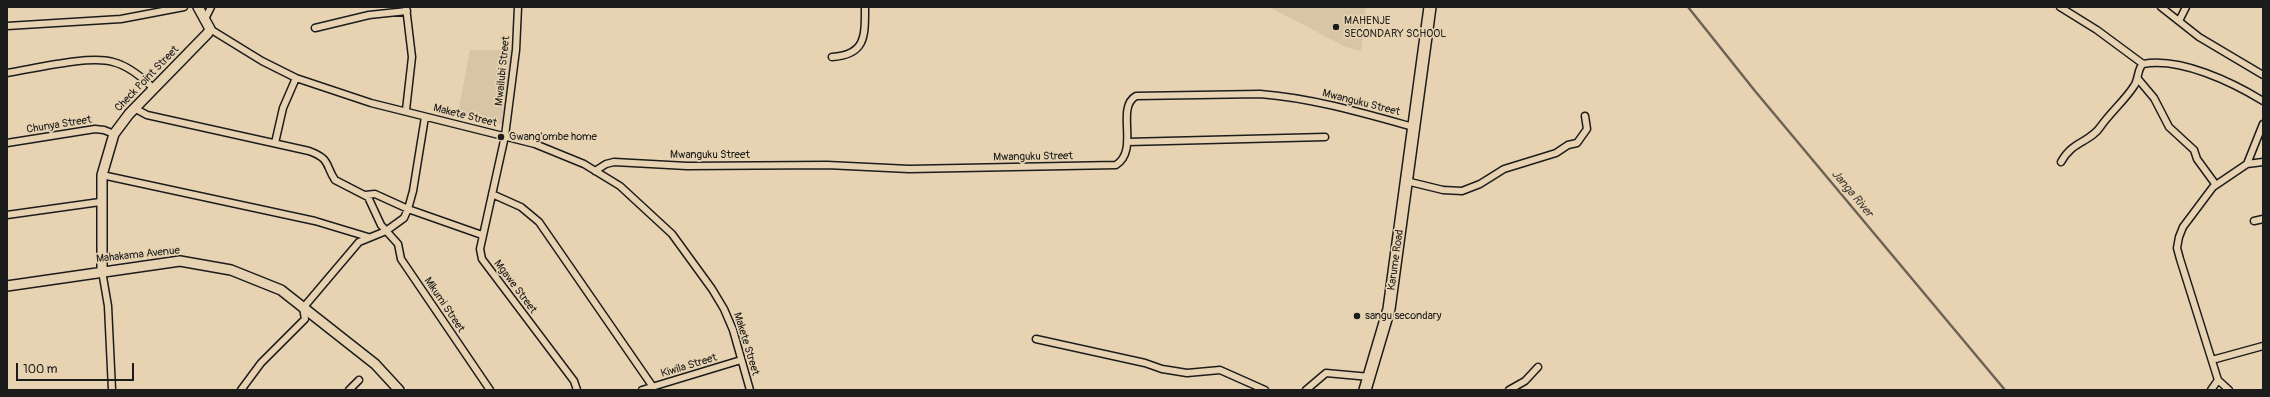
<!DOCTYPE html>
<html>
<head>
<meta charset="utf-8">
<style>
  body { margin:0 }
  #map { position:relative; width:2270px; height:397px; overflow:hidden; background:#e7d3b1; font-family:Pangolin,sans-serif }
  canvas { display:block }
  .frame { position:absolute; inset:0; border:8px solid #1c1c1c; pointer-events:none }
  .scale { position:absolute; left:16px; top:363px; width:118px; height:18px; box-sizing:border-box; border:2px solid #1c1c1c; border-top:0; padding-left:5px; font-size:12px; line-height:14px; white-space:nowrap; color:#1c1c1c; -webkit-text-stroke:3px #e7d3b1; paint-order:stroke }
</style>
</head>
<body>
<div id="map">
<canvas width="2270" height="397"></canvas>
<div class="frame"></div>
<div class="scale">100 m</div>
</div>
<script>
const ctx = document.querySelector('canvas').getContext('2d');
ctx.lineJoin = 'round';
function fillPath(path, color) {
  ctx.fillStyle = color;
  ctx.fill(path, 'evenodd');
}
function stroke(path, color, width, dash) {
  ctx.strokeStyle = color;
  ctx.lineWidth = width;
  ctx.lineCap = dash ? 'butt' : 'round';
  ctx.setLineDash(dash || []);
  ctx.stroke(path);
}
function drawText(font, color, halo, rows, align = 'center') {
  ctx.font = font + ' Pangolin,sans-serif';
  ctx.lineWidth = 3.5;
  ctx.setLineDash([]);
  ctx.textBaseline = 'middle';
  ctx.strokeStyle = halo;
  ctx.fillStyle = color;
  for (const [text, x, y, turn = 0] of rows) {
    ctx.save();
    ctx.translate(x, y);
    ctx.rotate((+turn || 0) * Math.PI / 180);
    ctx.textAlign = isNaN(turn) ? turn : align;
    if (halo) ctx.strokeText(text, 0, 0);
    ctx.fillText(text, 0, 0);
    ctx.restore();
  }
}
const built = new Path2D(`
  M1269 7H1366L1361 51 1346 47Z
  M470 50H512L503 125 458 113Z`);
const stream = new Path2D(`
  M1688 7 1755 91 2005 390`);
const street = new Path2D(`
  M518 7 516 50 505 136 480 249 482 259 574 381 577 390
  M2060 7 2097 30 2143 64
  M2161 7 2199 37 2263 75
  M205 19 211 7
  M2179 21 2186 7
  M7 26 121 19 184 7
  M315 28 369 15 407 11
  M210 29 262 61 296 78 371 103 535 144 584 164 620 186 672 234 712 289 724 309 733 330 750 390
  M832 57C866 55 865 36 865 7
  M7 73C33 69 89 55 113 62 129 66 143 78 154 89
  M2138 79 2154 98 2169 127 2194 150 2197 159 2216 185
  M134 108 147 115 309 151C331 159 325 165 335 180L368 197 381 225 398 244 401 259 490 390
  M406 110 412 57 406 7
  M1127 142 1325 137
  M7 143 95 129 104 130 114 134
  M275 143 283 108 296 78
  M2061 162C2073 140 2090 143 2101 126 2111 112 2125 100 2134 86 2139 79 2137 69 2143 64 2180 57 2232 82 2263 101
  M2247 164 2263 162
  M595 171 606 164 614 162 687 166 827 165 909 169 1116 165C1140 150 1115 108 1136 96L1260 94C1312 98 1363 113 1413 127
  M102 175 315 221 368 237
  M1406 181 1443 190 1462 191 1480 184 1504 169 1556 153 1568 145 1577 143 1587 129 1585 116
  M492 194 521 207 539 222 653 387
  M365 195 375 194 408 209 482 235
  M7 215 100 202
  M2254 221 2263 219
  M102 271 108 306 112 390
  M1036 339 1145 363 1162 369 1187 373 1220 370 1265 390
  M2212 360 2263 346
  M241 390 261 363 305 319 303 308 359 242 386 231 404 218 408 209 413 191 425 117
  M349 390 359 380
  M642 390 741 360
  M1306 390 1326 373 1370 377
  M1509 390 1525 381 1538 367
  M2211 390 2218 380
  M2229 390 2218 380 2180 259 2177 248 2179 237 2183 227 2213 187 2247 164 2263 124`);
const secondary = new Path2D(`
  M102 271V175L114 134 129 114 208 33 210 29 198 7
  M7 286 180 261 231 270 281 290 375 364 399 390`);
const highway = new Path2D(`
  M1365 390 1389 309 1430 7`);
const markers = [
  [1336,27,4,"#1c1c1c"],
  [501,137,4,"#1c1c1c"],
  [1357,316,4,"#1c1c1c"]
];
const poiNames = [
  ["MAHENJE",1344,21],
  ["SECONDARY SCHOOL",1344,34],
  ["Gwang'ombe home",509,137],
  ["sangu secondary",1365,316]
];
const streetNames = [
  ["Mwailubi Street",503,71,-84],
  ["Check Point Street",147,79,-46],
  ["Mwanguku Street",1361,103,14],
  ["Makete Street",465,116,14],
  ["Chunya Street",59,125,-9],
  ["Mwanguku Street",710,155],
  ["Mwanguku Street",1033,157,-1],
  ["Mahakama Avenue",138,255,-6],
  ["Karume Road",1396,260,-82],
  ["Mgawe Street",515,287,53],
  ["Mikumi Street",444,305,56],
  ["Makete Street",746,344,73],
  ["Kiwila Street",689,366,-17]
];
const waterNames = [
  ["Janga River",1852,194,50]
];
fillPath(built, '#d8c5a6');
stroke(stream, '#6b6356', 2.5);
stroke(street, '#1c1c1c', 9);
stroke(secondary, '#1c1c1c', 12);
stroke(highway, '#1c1c1c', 14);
stroke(street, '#e7d3b1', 6);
stroke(secondary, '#e7d3b1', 9);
stroke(highway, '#e7d3b1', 11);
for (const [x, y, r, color] of markers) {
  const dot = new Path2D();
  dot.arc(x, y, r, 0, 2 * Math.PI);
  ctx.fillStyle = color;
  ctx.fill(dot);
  stroke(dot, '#e7d3b1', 1.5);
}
drawText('11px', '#1c1c1c', '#e7d3b1', poiNames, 'left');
drawText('11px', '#1c1c1c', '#e7d3b1', streetNames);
drawText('italic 12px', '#433f39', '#e7d3b1', waterNames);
</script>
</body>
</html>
